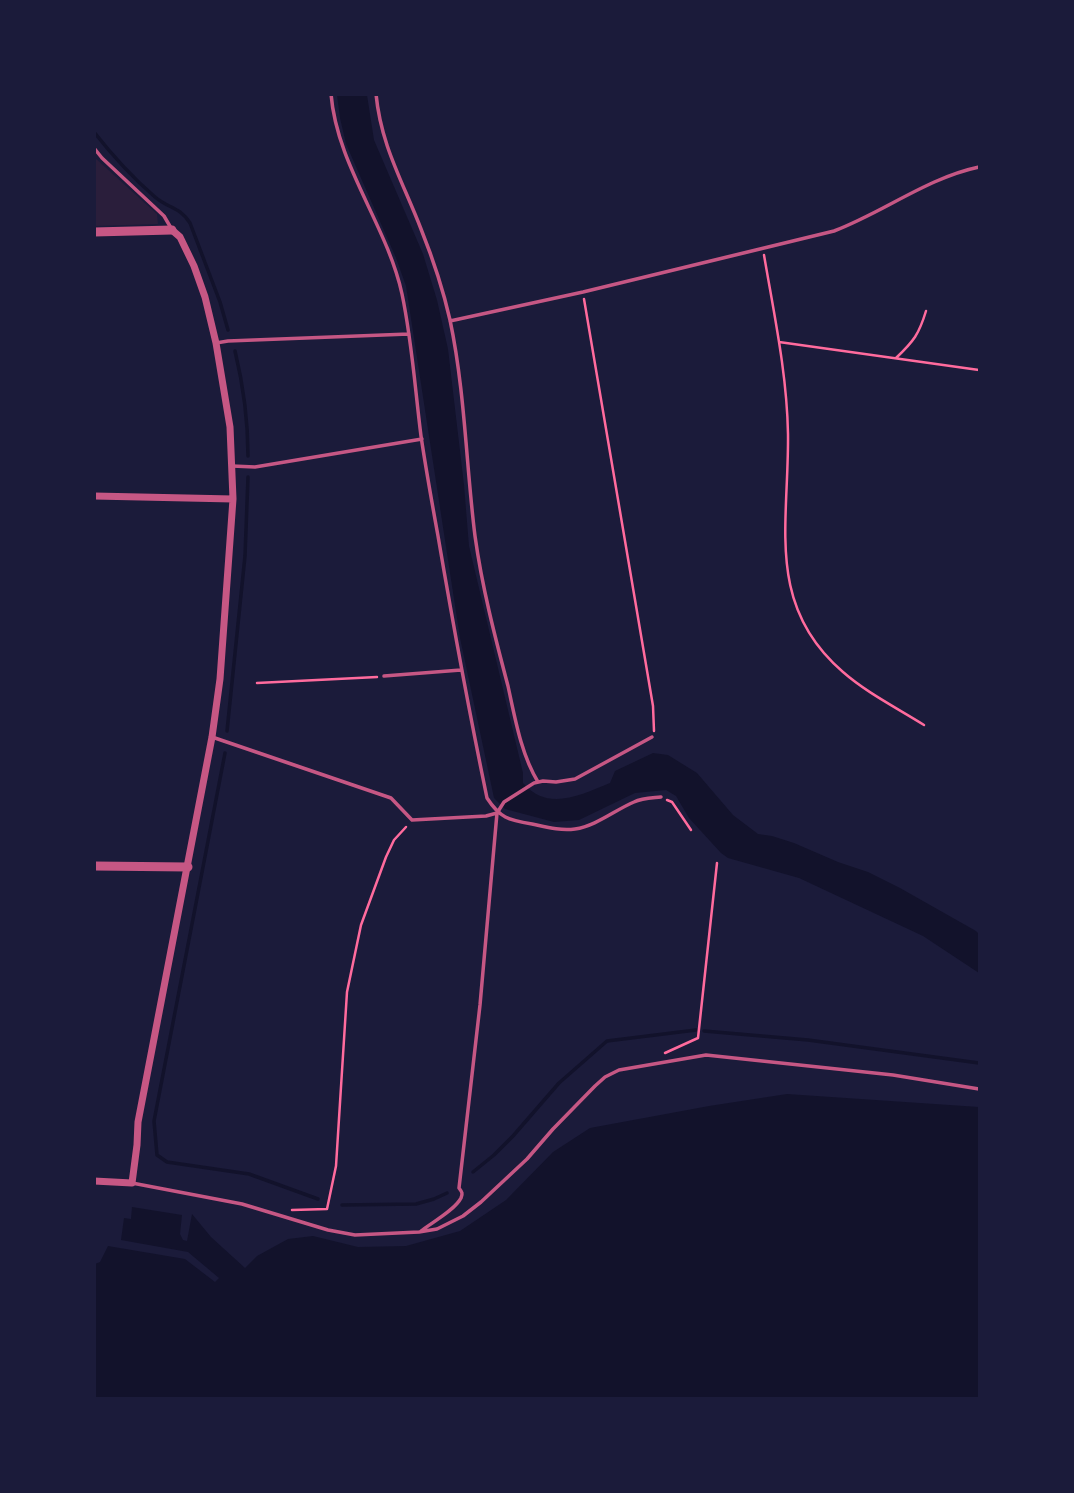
<!DOCTYPE html>
<html>
<head>
<meta charset="utf-8">
<style>
  body { margin:0 }
  #map { position:relative; width:1074px; height:1493px; overflow:hidden; background:#1b1b3a; font-family:"IBM Plex Sans",sans-serif }
  canvas { display:block }
  .frame { position:absolute; inset:0; border:96px solid #1b1b3a; pointer-events:none }
</style>
</head>
<body>
<div id="map">
<canvas width="1074" height="1493"></canvas>
<div class="frame"></div>
</div>
<script>
const ctx = document.querySelector('canvas').getContext('2d');
ctx.lineJoin = 'round';
function fillPath(path, color) {
  ctx.fillStyle = color;
  ctx.fill(path, 'evenodd');
}
function stroke(path, color, width, dash) {
  ctx.strokeStyle = color;
  ctx.lineWidth = width;
  ctx.lineCap = dash ? 'butt' : 'round';
  ctx.setLineDash(dash || []);
  ctx.stroke(path);
}
const green = new Path2D(`
  M94 157 157 214 158 224 95 226Z`);
const water = new Path2D(`
  M337 95H367L374 140 423 254 437 300 448 349 464 485 469 546 523 773V783C548 812 580 795 610 783L615 771 653 753 668 755 697 773 733 815 758 834 772 836 794 843 838 862 868 872 900 888 976 931 979 934V973L923 936 799 878 728 858 721 853 689 818 676 796 666 790 635 793 579 820 554 822 505 809 494 798 460 638 406 286 396 258 346 144 340 118Z
  M787 1094 979 1107V1398H95V1264L100 1262 108 1246 185 1259 215 1282 219 1278 188 1252 121 1240 124 1218 131 1219 132 1207 182 1215 180 1234 183 1240 187 1241 192 1214 211 1237 245 1268 257 1256 288 1239 313 1236 358 1247 406 1246 460 1231 506 1200 553 1152 590 1128 709 1106Z`);
const stream = new Path2D(`
  M94 132C112 155 133 178 155 197 169 209 179 206 190 223L220 302 228 330
  M235 351C243 384 248 422 248 456
  M227 731 245 556 248 477
  M225 753 154 1121 157 1155 167 1162 249 1174 318 1199
  M704 1031 808 1040 979 1063
  M473 1172 494 1155 513 1136 559 1083 607 1041 696 1030
  M342 1205 416 1204 434 1199 447 1193`);
const path = new Path2D(`
  M764 255C774 314 787 374 788 434 789 524 765 605 843 672 867 693 897 708 924 725
  M584 299 653 706 654 731
  M779 342 979 370
  M896 358C914 341 919 334 926 311
  M257 683 377 677
  M667 800 672 802 691 830
  M665 1053 698 1038 717 863
  M292 1210 327 1209 336 1166 347 992 361 925 386 857 394 840 406 827`);
const service = new Path2D(`
  M331 94C337 166 387 225 402 294 412 341 415 389 421 436 426 470 432 503 438 536 453 624 469 711 487 798 500 818 508 820 532 824 546 827 560 831 575 829 596 826 615 810 634 802 642 798 652 798 661 797
  M376 94C381 146 403 182 421 229 433 259 443 289 450 320 465 391 466 464 475 536 482 587 495 637 508 686 515 718 521 754 538 782
  M94 148 102 158 164 216 171 228
  M450 321 583 292 834 231C884 212 927 178 979 167
  M216 343 228 341 409 334
  M232 466 255 467 422 439
  M384 676 461 670
  M212 737 391 798 412 820 486 816 497 813
  M132 1183 242 1204 328 1230 355 1235 419 1232 437 1229 463 1216 481 1202 527 1159 553 1129 595 1086 605 1077 619 1070 706 1055 893 1075 979 1089
  M421 1231C431 1223 455 1210 461 1198 463 1193 462 1192 459 1188L480 1005 497 813 504 802 534 783 543 781 556 782 575 779 652 737`);
const minor = new Path2D(`
  M94 496 233 499
  M94 1181 132 1183 137 1145 138 1122 212 737 220 679 233 499 230 427 216 343 205 297 194 266 180 237 172 230`);
const tertiary = new Path2D(`
  M94 232 172 230
  M94 866 188 867`);
fillPath(green, '#2a1e3b');
fillPath(water, '#12122b');
stroke(stream, '#12122b', 3.5);
stroke(path, '#ff6b9d', 2.5);
stroke(service, '#c65784', 3.5);
stroke(minor, '#c65784', 7);
stroke(tertiary, '#c65784', 9);
</script>
</body>
</html>
